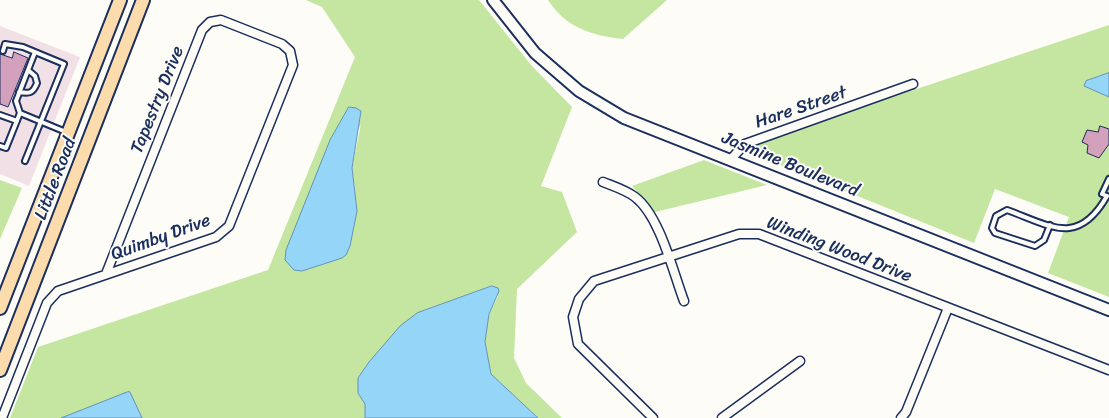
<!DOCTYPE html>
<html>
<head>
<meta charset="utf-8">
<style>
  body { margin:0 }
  canvas { display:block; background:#fdfcf7 }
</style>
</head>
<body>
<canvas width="1109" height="418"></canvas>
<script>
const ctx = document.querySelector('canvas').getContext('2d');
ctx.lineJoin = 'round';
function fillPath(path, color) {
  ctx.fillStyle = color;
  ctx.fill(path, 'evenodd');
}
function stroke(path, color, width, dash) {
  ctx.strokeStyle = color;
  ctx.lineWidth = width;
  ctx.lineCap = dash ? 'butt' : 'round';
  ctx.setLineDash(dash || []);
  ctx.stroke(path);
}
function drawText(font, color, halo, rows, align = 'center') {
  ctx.font = font + ' Sriracha,sans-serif';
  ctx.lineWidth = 4;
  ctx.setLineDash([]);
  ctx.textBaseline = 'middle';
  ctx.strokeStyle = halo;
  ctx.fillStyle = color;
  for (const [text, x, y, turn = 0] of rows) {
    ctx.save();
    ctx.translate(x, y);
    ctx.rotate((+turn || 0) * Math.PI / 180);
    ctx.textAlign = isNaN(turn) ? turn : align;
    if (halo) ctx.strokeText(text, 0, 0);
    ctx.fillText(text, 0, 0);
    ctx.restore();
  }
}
const built = new Path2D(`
  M0 26 80 57 29 186 0 174Z`);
const green = new Path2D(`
  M306 0H479L531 65 572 107 541 186 562 192 577 232 517 289 514 358 526 383 562 418H538L491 374 485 342 489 314 498 296 492 286 417 313 358 393 365 404V418H10L38 347 268 270 355 57 322 7ZM361 124 352 168 355 190 346 255 302 271 294 270Z
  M548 0H667L623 39C592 36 565 27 548 0Z
  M1109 25V297L1048 273 1069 217 995 189 974 243 743 150 745 146Z
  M704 160 767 185 655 212 632 186Z
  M0 180 22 188 0 239Z`);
const water = new Path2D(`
  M1109 73V97L1084 86 1086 81Z
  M349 107 356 108 361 111 352 168 357 211 350 246 346 255 342 258 302 271 294 270 285 260 286 250 330 140Z
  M492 286 498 288 499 291 489 314 485 342 491 374 538 418H365V404L358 393V378L369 362 400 326 417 313Z
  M130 392 142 418H61L127 392Z`);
const building = new Path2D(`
  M14 52 28 58 8 107 0 104V54L12 58Z
  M1100 126 1109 129V144L1099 158 1087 153 1088 145 1082 142 1087 130 1098 132Z`);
const service = new Path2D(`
  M3 51 5 44 23 47 64 64 25 161
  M35 52 16 101 20 113 66 132
  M19 92C30 94 33 93 37 83L35 76 28 70
  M0 115 17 121
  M0 146 6 148 20 113
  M1107 196 1102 194 1109 179
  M1050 225 1044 240 1035 246 995 233 992 228 996 216 1007 210C1051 226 1078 247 1107 196`);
const minor = new Path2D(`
  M731 159 745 144 913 84
  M603 182C613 186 626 190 635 197 660 216 673 272 684 301
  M2 418 47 303 58 291 216 237 229 226 293 65 290 51 282 44 221 20 210 22 202 30 106 274
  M653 418 578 344 573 317 579 299 594 281 739 234H759L1109 370
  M722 418 800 361
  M901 418 906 412 948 308`);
const tertiary = new Path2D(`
  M493 0 535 53 579 91 624 118 1109 310`);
const primary = new Path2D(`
  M0 308 120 0
  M0 370 143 0`);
const streetNames = [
  ["Tapestry Drive",158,100,-68],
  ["Hare Street",801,108,-19],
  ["Jasmine Boulevard",790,165,22],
  ["Little Road",56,179,-69],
  ["Quimby Drive",161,238,-20],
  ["Winding Wood Drive",839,250,21]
];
fillPath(built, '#f1e1e6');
fillPath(green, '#c4e6a0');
fillPath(water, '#95d5f7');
stroke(water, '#6493ba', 1);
fillPath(building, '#d4a1bd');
stroke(building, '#1b2f5e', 1);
stroke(service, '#1b2f5e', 8);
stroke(minor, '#1b2f5e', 11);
stroke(tertiary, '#1b2f5e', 14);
stroke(primary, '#1b2f5e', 16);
stroke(service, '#fdfcf7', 4);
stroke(minor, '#fdfcf7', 8);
stroke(tertiary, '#fdfcf7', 10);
stroke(primary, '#fcdcac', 12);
drawText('18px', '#1b2f5e', '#fdfcf7', streetNames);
</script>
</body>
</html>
